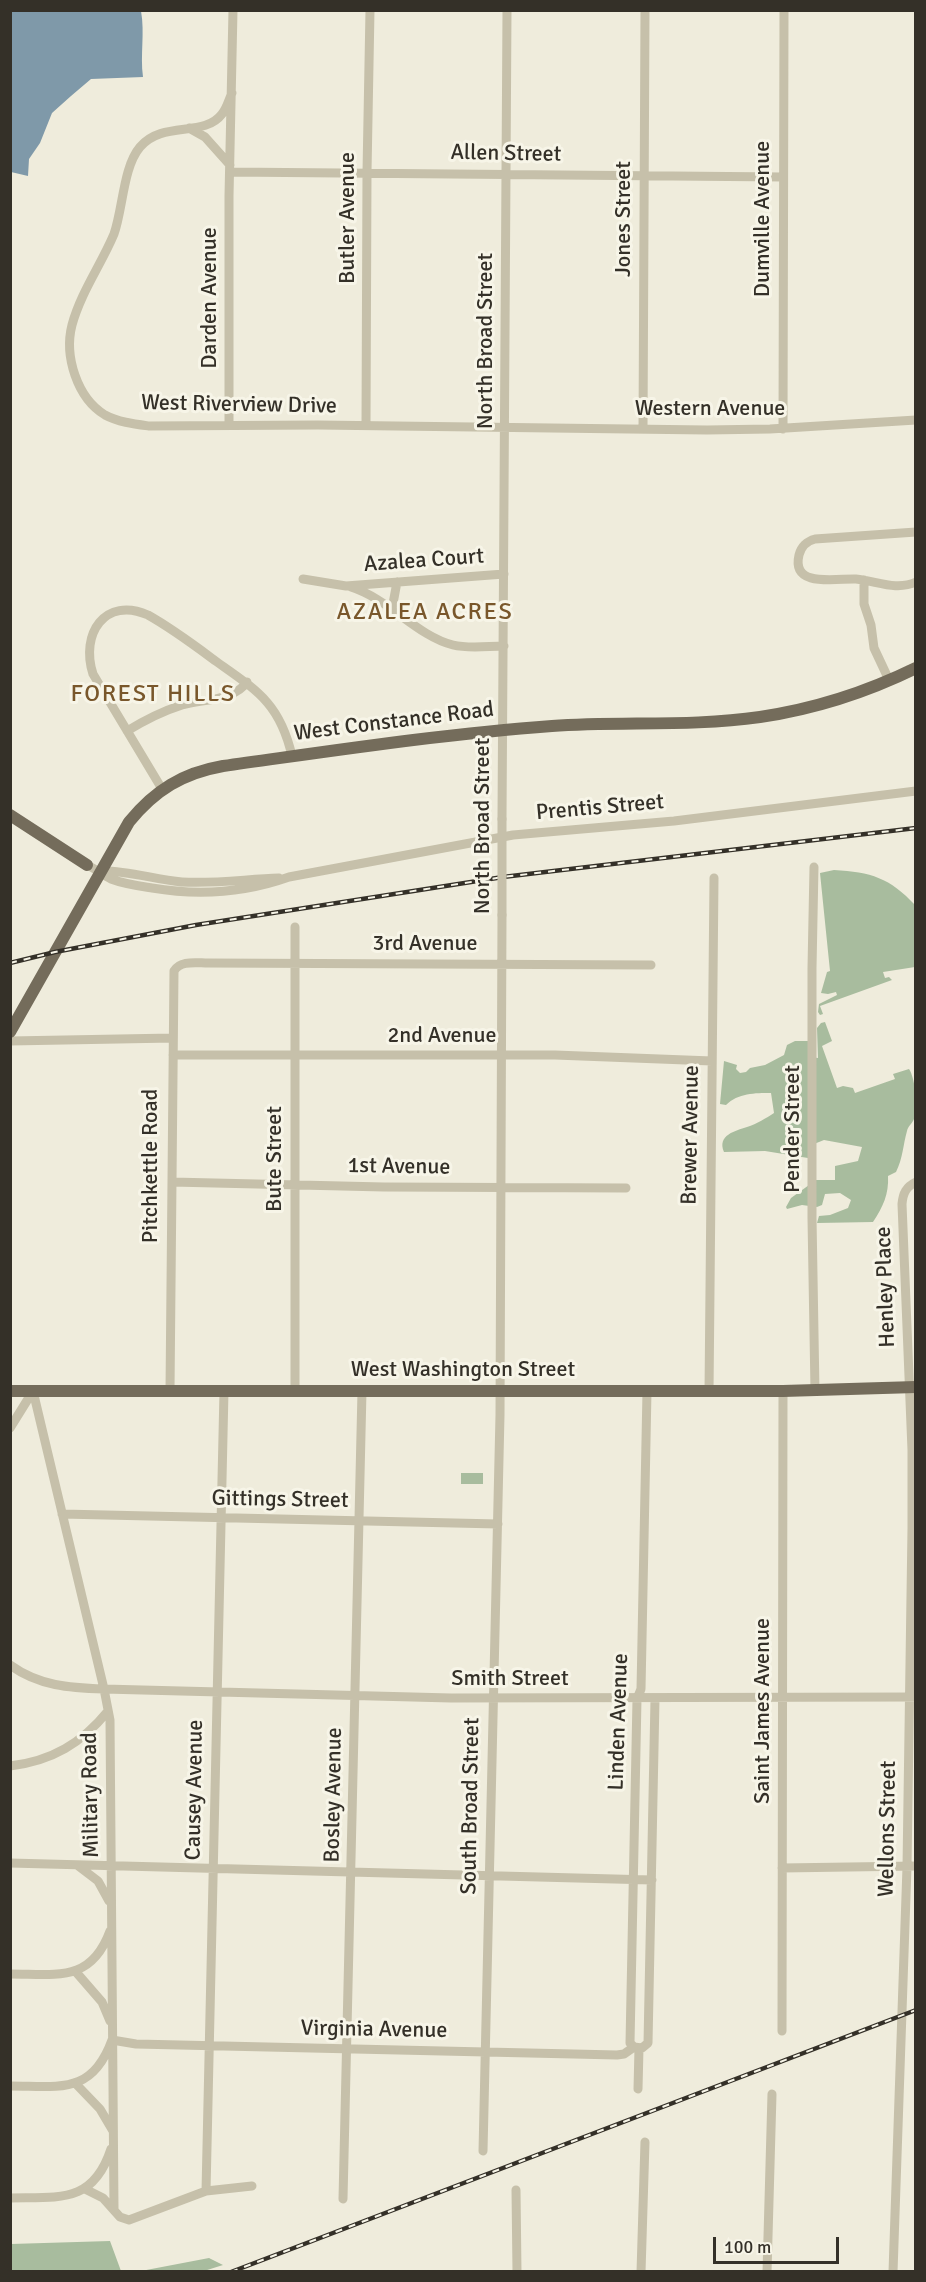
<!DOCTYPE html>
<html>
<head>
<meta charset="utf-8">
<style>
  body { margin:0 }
  #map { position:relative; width:926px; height:2282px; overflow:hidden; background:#efecdc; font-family:Signika,sans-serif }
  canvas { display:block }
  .frame { position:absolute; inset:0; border:12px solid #343028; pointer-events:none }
  .scale { position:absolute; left:713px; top:2237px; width:126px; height:27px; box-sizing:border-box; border:3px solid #343028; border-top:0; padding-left:8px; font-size:18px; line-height:21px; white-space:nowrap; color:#343028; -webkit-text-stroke:4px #f7f5e8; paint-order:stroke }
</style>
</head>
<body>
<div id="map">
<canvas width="926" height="2282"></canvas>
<div class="frame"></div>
<div class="scale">100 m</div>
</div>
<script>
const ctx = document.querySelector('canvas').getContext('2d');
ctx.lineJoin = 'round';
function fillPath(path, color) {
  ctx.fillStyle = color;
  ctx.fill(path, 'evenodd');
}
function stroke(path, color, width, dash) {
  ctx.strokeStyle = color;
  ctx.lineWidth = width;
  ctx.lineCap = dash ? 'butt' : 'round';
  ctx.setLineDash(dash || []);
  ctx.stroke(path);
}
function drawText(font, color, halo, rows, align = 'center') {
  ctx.font = font + ' Signika,sans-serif';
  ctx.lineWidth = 6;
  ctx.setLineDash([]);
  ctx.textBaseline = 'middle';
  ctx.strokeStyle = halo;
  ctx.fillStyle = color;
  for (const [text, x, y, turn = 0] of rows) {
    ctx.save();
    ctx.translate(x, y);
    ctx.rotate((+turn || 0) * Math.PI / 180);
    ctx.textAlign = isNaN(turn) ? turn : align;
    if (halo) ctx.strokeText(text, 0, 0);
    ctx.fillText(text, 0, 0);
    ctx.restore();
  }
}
const green = new Path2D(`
  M834 870C871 872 890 878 915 905V967L883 972 885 978 889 977 892 980 820 1006 823 1014 820 1015 818 1012 819 1004 837 995 836 992 828 994 821 993 827 972 830 971 820 873Z
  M825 1022 832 1041 822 1046 837 1088 843 1086 853 1088 855 1093 895 1079 893 1074 909 1069C915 1077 919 1111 914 1119 912 1124 908 1126 907 1131 903 1145 903 1158 896 1172L888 1176C889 1194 883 1207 873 1222L817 1223 819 1216 830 1215 848 1208 851 1200 840 1193 825 1194 822 1205 817 1207 802 1205 787 1209 786 1207 791 1198 816 1180H835V1166L858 1161 862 1147 824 1140 809 1146 808 1158 765 1151 724 1152C717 1135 735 1131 747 1127 757 1124 766 1118 774 1113L771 1093C755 1093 738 1093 726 1105L720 1104 724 1061 737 1065 736 1069 740 1073 746 1072 750 1068 765 1065 784 1055 787 1045 795 1041H810V1057L818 1058 817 1028 821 1023Z
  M461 1473H483V1484H461Z
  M110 2241 121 2271H11V2244Z
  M209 2258 223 2265 204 2271H141Z`);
const water = new Path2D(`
  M11 10 141 11C145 33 140 55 143 77L91 79 71 96 52 113 40 143 29 159 28 176 11 172Z`);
const minor = new Path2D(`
  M232 93C229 99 227 108 222 114 204 138 163 120 140 147 123 167 123 209 114 234 101 265 81 292 72 325 64 356 77 398 105 415 118 422 134 424 149 426L318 425 707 430 770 429 916 420
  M189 128 205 137 230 165
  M230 172 783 177
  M229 425V196L233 10
  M366 425 367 172 370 10
  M643 429 645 10
  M783 429 784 10
  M916 532 815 539C807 541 801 547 799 555 791 589 839 578 856 579 877 581 896 591 916 582
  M303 579 346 586 504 574
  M864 580V604L871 625 874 648 889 680
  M351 587C389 599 417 636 453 645 469 649 488 646 504 646
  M392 609 397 582
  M127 731C145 720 163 711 182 705 203 699 234 701 247 682
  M162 789 93 674C80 634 105 596 148 615 173 629 194 645 217 662 258 691 280 704 292 756
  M502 819 507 10
  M87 865C96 869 103 875 111 879 124 884 139 886 152 888 199 896 244 893 289 877L513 835 674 821 916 791
  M814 867 812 968V1218L815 1391
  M100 871C128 870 155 880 182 882 215 884 247 879 279 878
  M10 1041 173 1038
  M173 1055H555L712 1061
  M172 1182 384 1187 626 1188
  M170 1390 174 971C180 960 196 963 208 963L651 965
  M33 1391 104 1689 110 1720 114 2209
  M295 1391V927
  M647 1391 641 1689 637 1699 630 2043 634 2047 642 2048 648 2043 655 1699
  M709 1392 714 878
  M10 1428 33 1391
  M62 1514 498 1524
  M10 1665C39 1686 70 1688 104 1689L451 1698 915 1697
  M10 1766C52 1761 82 1743 108 1711
  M10 1863 652 1880
  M77 1865 98 1881 109 1901
  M782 1868 916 1866
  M76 1972 102 2002 110 2021
  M10 1974C56 1974 91 1983 110 1931
  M782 2031 783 1391
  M76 2084 100 2109 113 2131
  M10 2086C60 2086 92 2095 112 2040L136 2044 617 2055 624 2054 634 2047
  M638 2089 639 2048
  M483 2151 500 1415 502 915
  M85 2189 103 2198 120 2217 129 2220 206 2191 252 2186
  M516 2190 517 2272
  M206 2191 224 1391
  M10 2198C59 2197 93 2204 111 2149
  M343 2199 362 1391
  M641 2272 645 2142
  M767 2272 772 2094
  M893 2272 907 1867 912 1528V1450L902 1204C903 1193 906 1187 916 1182`);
const major = new Path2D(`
  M10 815 87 865
  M10 1032 129 822C155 790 183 773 223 766 332 751 442 734 552 726 621 721 691 727 760 717 814 709 867 692 916 668
  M10 1391H783L916 1387`);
const rail = new Path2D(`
  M10 963 55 952 196 925 503 877 916 828
  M231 2272 916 2010`);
const minorBridge = new Path2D(`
  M502 915V819`);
const streetNames = [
  ["Allen Street",506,154,1],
  ["Butler Avenue",348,218,-90],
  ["Jones Street",624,219,-90],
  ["Dumville Avenue",763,219,-90],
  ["Darden Avenue",210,298,-90],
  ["North Broad Street",486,341,-90],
  ["West Riverview Drive",239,405,1],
  ["Western Avenue",710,409],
  ["Azalea Court",424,561,-4],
  ["West Constance Road",394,722,-7],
  ["Prentis Street",600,808,-5],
  ["North Broad Street",483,826,-90],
  ["3rd Avenue",425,944],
  ["2nd Avenue",442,1036],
  ["Pender Street",793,1129,-90],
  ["Brewer Avenue",691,1135,-89],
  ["Bute Street",275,1159,-90],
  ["Pitchkettle Road",151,1166,-90],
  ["1st Avenue",399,1167,1],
  ["Henley Place",886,1287,-92],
  ["West Washington Street",463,1370],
  ["Gittings Street",280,1500,1],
  ["Smith Street",510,1679],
  ["Saint James Avenue",763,1711,-90],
  ["Linden Avenue",619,1722,-88],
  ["Causey Avenue",195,1790,-89],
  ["Military Road",91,1795,-91],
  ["Bosley Avenue",334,1795,-89],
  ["South Broad Street",471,1806,-89],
  ["Wellons Street",888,1829,-89],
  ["Virginia Avenue",374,2030,1]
];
const neighbourhoodNames = [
  ["AZALEA ACRES",425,613],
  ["FOREST HILLS",153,695]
];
fillPath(green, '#a8bc9e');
fillPath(water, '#7f99a9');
stroke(minor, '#c6c0aa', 9);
stroke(major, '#746c5b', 12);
stroke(rail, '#343028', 4.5);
stroke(rail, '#f7f5e8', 2, [7]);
stroke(minorBridge, '#c6c0aa', 9);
drawText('22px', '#343028', '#f7f5e8', streetNames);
ctx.letterSpacing = '1.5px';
drawText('24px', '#79572b', '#f7f5e8', neighbourhoodNames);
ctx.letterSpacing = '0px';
</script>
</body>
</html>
